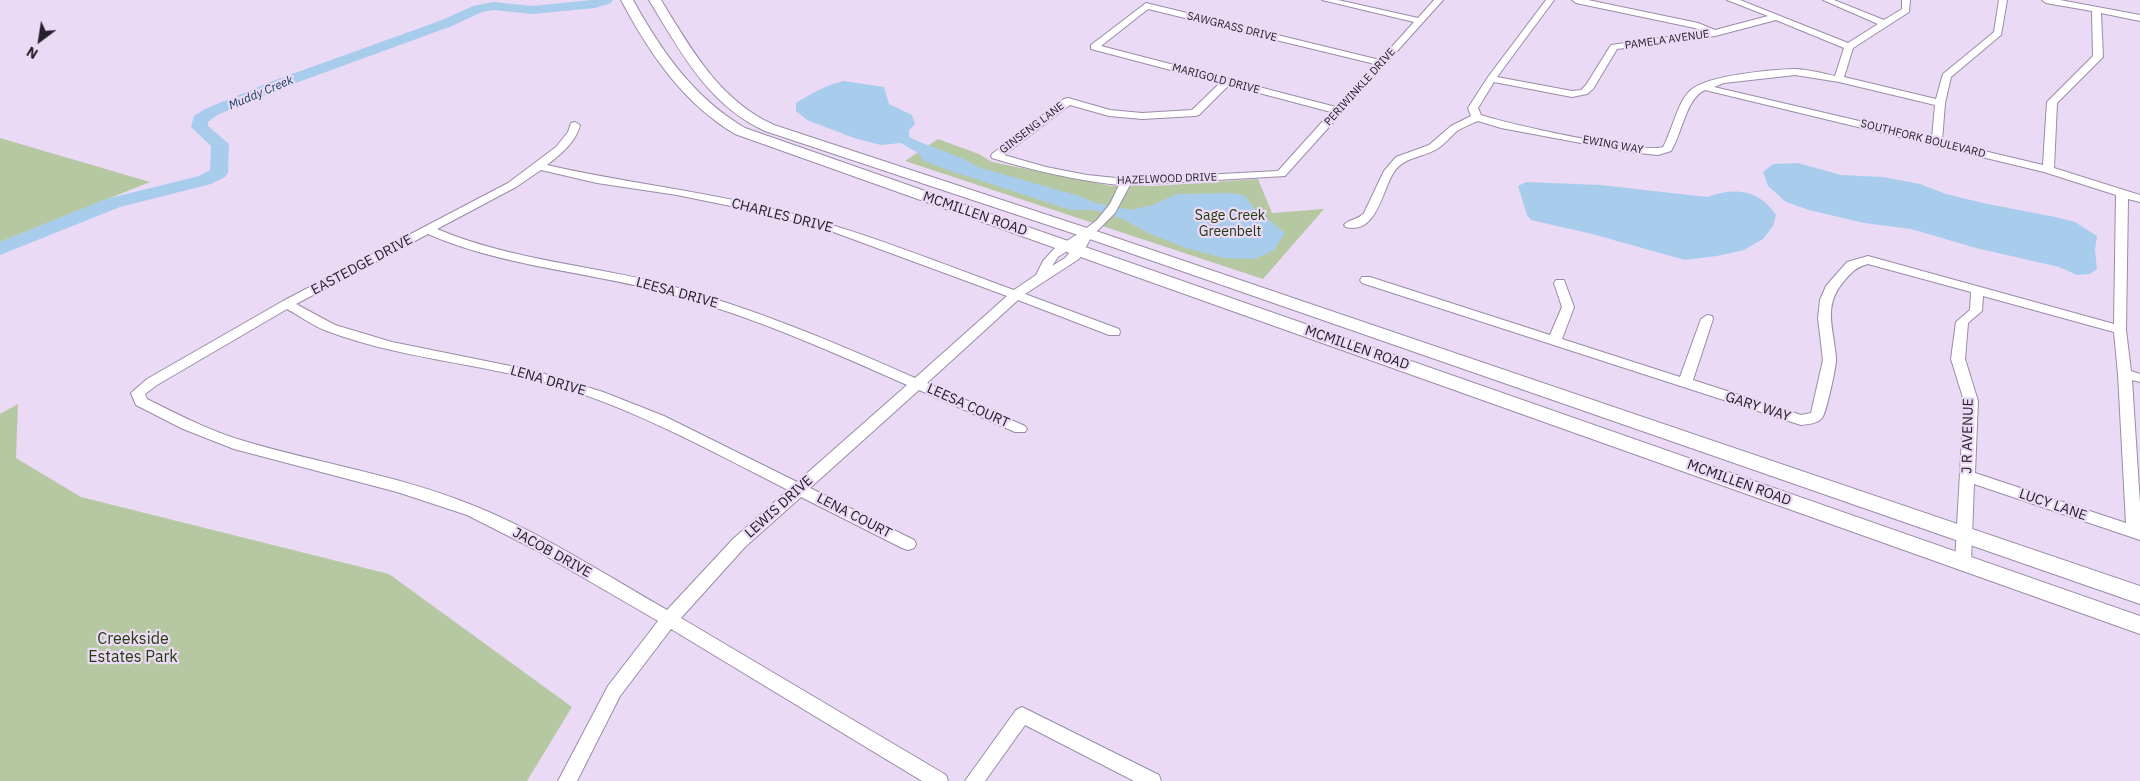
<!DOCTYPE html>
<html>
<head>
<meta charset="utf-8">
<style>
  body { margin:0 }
  #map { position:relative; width:2140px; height:781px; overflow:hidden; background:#eadaf5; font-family:"IBM Plex Sans",sans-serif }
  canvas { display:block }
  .north { position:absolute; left:15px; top:15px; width:50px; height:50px; -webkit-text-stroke:4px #eadaf5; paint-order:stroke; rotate:211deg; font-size:14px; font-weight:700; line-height:20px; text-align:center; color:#26202a }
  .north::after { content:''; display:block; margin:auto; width:18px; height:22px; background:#26202a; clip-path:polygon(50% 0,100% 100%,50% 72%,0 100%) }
</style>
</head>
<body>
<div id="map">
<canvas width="2140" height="781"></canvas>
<div class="north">N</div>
</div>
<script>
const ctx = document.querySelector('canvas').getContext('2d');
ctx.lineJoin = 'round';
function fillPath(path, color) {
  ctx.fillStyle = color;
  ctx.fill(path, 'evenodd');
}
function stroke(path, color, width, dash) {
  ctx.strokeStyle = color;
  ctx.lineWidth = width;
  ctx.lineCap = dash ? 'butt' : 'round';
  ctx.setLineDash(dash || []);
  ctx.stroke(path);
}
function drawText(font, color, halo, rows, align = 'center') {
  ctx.font = font + ' "IBM Plex Sans",sans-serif';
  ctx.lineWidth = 4.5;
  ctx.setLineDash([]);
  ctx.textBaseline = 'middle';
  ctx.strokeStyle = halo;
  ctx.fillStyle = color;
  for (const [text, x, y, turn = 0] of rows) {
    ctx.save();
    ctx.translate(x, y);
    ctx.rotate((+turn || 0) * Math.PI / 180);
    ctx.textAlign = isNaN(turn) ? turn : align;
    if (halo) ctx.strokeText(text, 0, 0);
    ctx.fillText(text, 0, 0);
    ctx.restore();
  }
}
const green = new Path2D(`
  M0 138 150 182 0 242Z
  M938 139 979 154 992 162 1111 186H1155L1258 179 1272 213 1324 209 1263 279 905 161Z
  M18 404 16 458 81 497 389 574 572 707 527 781H0V414Z`);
const water = new Path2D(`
  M844 81 884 87 889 104 912 115 915 124 909 130V137C931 148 958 154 978 167L1079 196 1095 203 1132 210 1152 205 1177 194 1230 193 1244 195 1255 209 1285 233 1274 250 1255 259 1223 258 1183 247 1146 232 1123 219 1093 210H1071L951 171 924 161 918 153 901 143 881 145 854 138 807 120 796 111V103C812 93 826 85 844 81Z
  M1798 163 1841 175 1883 177 1920 184 1946 194 1983 203 2055 217 2075 222 2097 236 2095 250 2097 269 2090 274 2077 275 2059 267 1976 248 1911 229 1864 223 1809 210 1786 202 1768 186 1763 172 1773 164Z
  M1526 182 1601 185 1707 197C1734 187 1759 189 1776 215L1773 226 1763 239 1744 250 1717 256 1685 260 1592 234 1531 220 1527 215 1518 186Z`);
const river = new Path2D(`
  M592 0H613L611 3 595 8 532 14 493 10 482 12 452 26 282 88 217 115 208 122V126L229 144 228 173 225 177 211 184 120 207 0 255V242L106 199 199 176 210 170 211 146 191 127 194 116 205 109 270 82 442 20 473 6 493 2 532 6Z`);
const minor = new Path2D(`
  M1322 0H1338L1418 18 1434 0H1443L1285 176 1130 185 1115 213 1092 236 1079 259 1025 294 1119 329 1120 332 1119 335H1109L1018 300 927 383 1025 426 1027 429 1025 432H1015L919 390 810 488 914 540 916 544 914 548 908 550 902 548 801 497 745 547 681 618 946 775 948 781H922L671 629 620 696 577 781H558L608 686 658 621 534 549 467 515 397 492 234 449 183 429 136 405 131 393 147 379 283 301 508 183 556 147 568 132 571 123 575 122 580 125C576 142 561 154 547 165 616 181 687 189 756 205 845 224 929 259 1014 290L1036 275 1043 261 1054 249 1084 230 1097 220 1110 204 1119 185C1075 180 1035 171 992 158L991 156 992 154 1064 99 1068 98 1110 110 1142 113 1192 110 1220 83 1091 49V45L1146 3 1380 60 1414 22ZM1148 9 1375 64 1336 107 1101 46ZM1229 85 1331 112 1278 171 1126 179 1087 175 1046 167 1004 155 1070 105 1109 116 1142 119 1195 116 1199 115ZM541 170 597 183 677 195 755 211 828 230 1007 296 915 378C834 342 753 308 668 285 591 265 510 260 437 229L516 187ZM428 234C501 266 582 271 659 291 745 313 826 349 907 385L797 482 664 416 603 392 535 371 392 342 335 325 296 304ZM1076 245 1065 258 1052 266 1058 257ZM287 309C300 316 313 326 327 331 393 356 464 362 533 379 623 402 705 448 788 490L733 539 667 610C606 575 543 534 477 507 403 476 321 464 244 441 210 431 179 415 147 399L145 394 157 385Z
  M1546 0H1554L1497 77 1572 91 1581 90 1586 85 1611 45 1705 32 1695 28 1576 3 1572 0H1588L1698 23 1715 30 1768 16 1727 0H1740L1848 43 1878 24 1823 0H1834L1884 20 1902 9V0H1910L1909 12 1853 48 1844 77 1936 99 1943 74 1994 32 1999 0H2007L2001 35 1951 77 1945 103 1942 141 2043 165 2047 102 2093 56 2092 11 2046 3 2042 0H2060L2140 15V21L2101 13 2103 57 2057 103 2054 168 2140 195V202L2128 199 2126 330 2131 371 2140 374V382L2132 380 2140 504V540L1974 484 1971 562 1969 566 1963 568 1957 566 1955 562 1964 401 1951 359 1956 322 1970 310 1971 292 1868 264C1856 267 1852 272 1844 281 1822 306 1834 329 1836 358 1837 364 1826 414 1822 418 1817 424 1808 424 1801 425L1362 283 1360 280 1362 277H1370L1550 335 1562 307 1554 283 1556 280H1564L1574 307 1562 339 1680 377 1701 319 1707 315 1712 316 1713 319 1693 380 1801 415 1811 413 1823 360 1818 318 1820 300 1826 286 1847 262 1868 256 2114 324 2116 195 2044 172 1705 90C1686 98 1682 134 1671 151L1658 155 1629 152 1501 128 1478 121C1471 124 1463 127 1457 131 1450 137 1445 144 1437 149 1422 158 1405 156 1394 172 1382 190 1377 235 1346 227L1344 225C1349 219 1358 220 1364 213L1384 171 1396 157 1429 145 1451 126 1471 116 1468 108 1488 77ZM1776 20 1844 48 1835 76C1822 73 1807 69 1793 69 1769 70 1711 75 1692 89 1678 99 1672 132 1663 147 1642 154 1508 124 1481 115L1478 108 1494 82 1572 97 1587 94 1593 89 1617 49 1715 36ZM1795 75 1839 82 1935 105 1932 138 1714 87 1724 83ZM1983 296 2114 332 2118 374 2126 523 1975 473 1978 401 1965 359 1968 323 1982 311Z
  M1022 707 1159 775 1161 781H1134L1025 725 985 781H965L1016 710Z`);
const secondary = new Path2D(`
  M621 0H633C662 52 693 97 745 128L2140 616V634L735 134C682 102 650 54 621 0Z
  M649 0H661C691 49 719 100 774 125L1093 230 2140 586V604L1081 236 765 131C708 105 680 51 649 0Z`);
const farStreetnames = [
  ["SAWGRASS DRIVE",1232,27,14],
  ["PAMELA AVENUE",1667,40,-8],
  ["MARIGOLD DRIVE",1216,79,15],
  ["PERIWINKLE DRIVE",1360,87,-48],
  ["GINSENG LANE",1032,128,-37],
  ["SOUTHFORK BOULEVARD",1923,139,14],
  ["EWING WAY",1613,145,10],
  ["HAZELWOOD DRIVE",1167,179,-2]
];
const farWaternames = [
  ["Muddy Creek",261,93,-23]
];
const streetNames = [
  ["MCMILLEN ROAD",975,214,19],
  ["CHARLES DRIVE",782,216,14],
  ["EASTEDGE DRIVE",362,265,-28],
  ["LEESA DRIVE",677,293,15],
  ["MCMILLEN ROAD",1357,348,19],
  ["LENA DRIVE",548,381,16],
  ["LEESA COURT",968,406,24],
  ["GARY WAY",1758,407,18],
  ["J R AVENUE",1968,436,-89],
  ["MCMILLEN ROAD",1739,483,20],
  ["LUCY LANE",2053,505,19],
  ["LEWIS DRIVE",779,507,-42],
  ["LENA COURT",854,516,27],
  ["JACOB DRIVE",552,553,29]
];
const parkNames = [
  ["Sage Creek",1230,216],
  ["Greenbelt",1230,232]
];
const nearParknames = [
  ["Creekside",133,639],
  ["Estates Park",133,657]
];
fillPath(green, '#b5c8a2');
fillPath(water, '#a8cdec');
fillPath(river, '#a8cdec');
stroke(minor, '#9b8ca5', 2);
stroke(secondary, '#9b8ca5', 2);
fillPath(minor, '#fff');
fillPath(secondary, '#fff');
drawText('11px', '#26202a', '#eadaf5', farStreetnames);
drawText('italic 12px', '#0f3a59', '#eadaf5', farWaternames);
drawText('14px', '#26202a', '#eadaf5', streetNames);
drawText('14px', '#273a0d', '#eadaf5', parkNames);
drawText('16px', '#273a0d', '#eadaf5', nearParknames);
</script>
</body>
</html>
